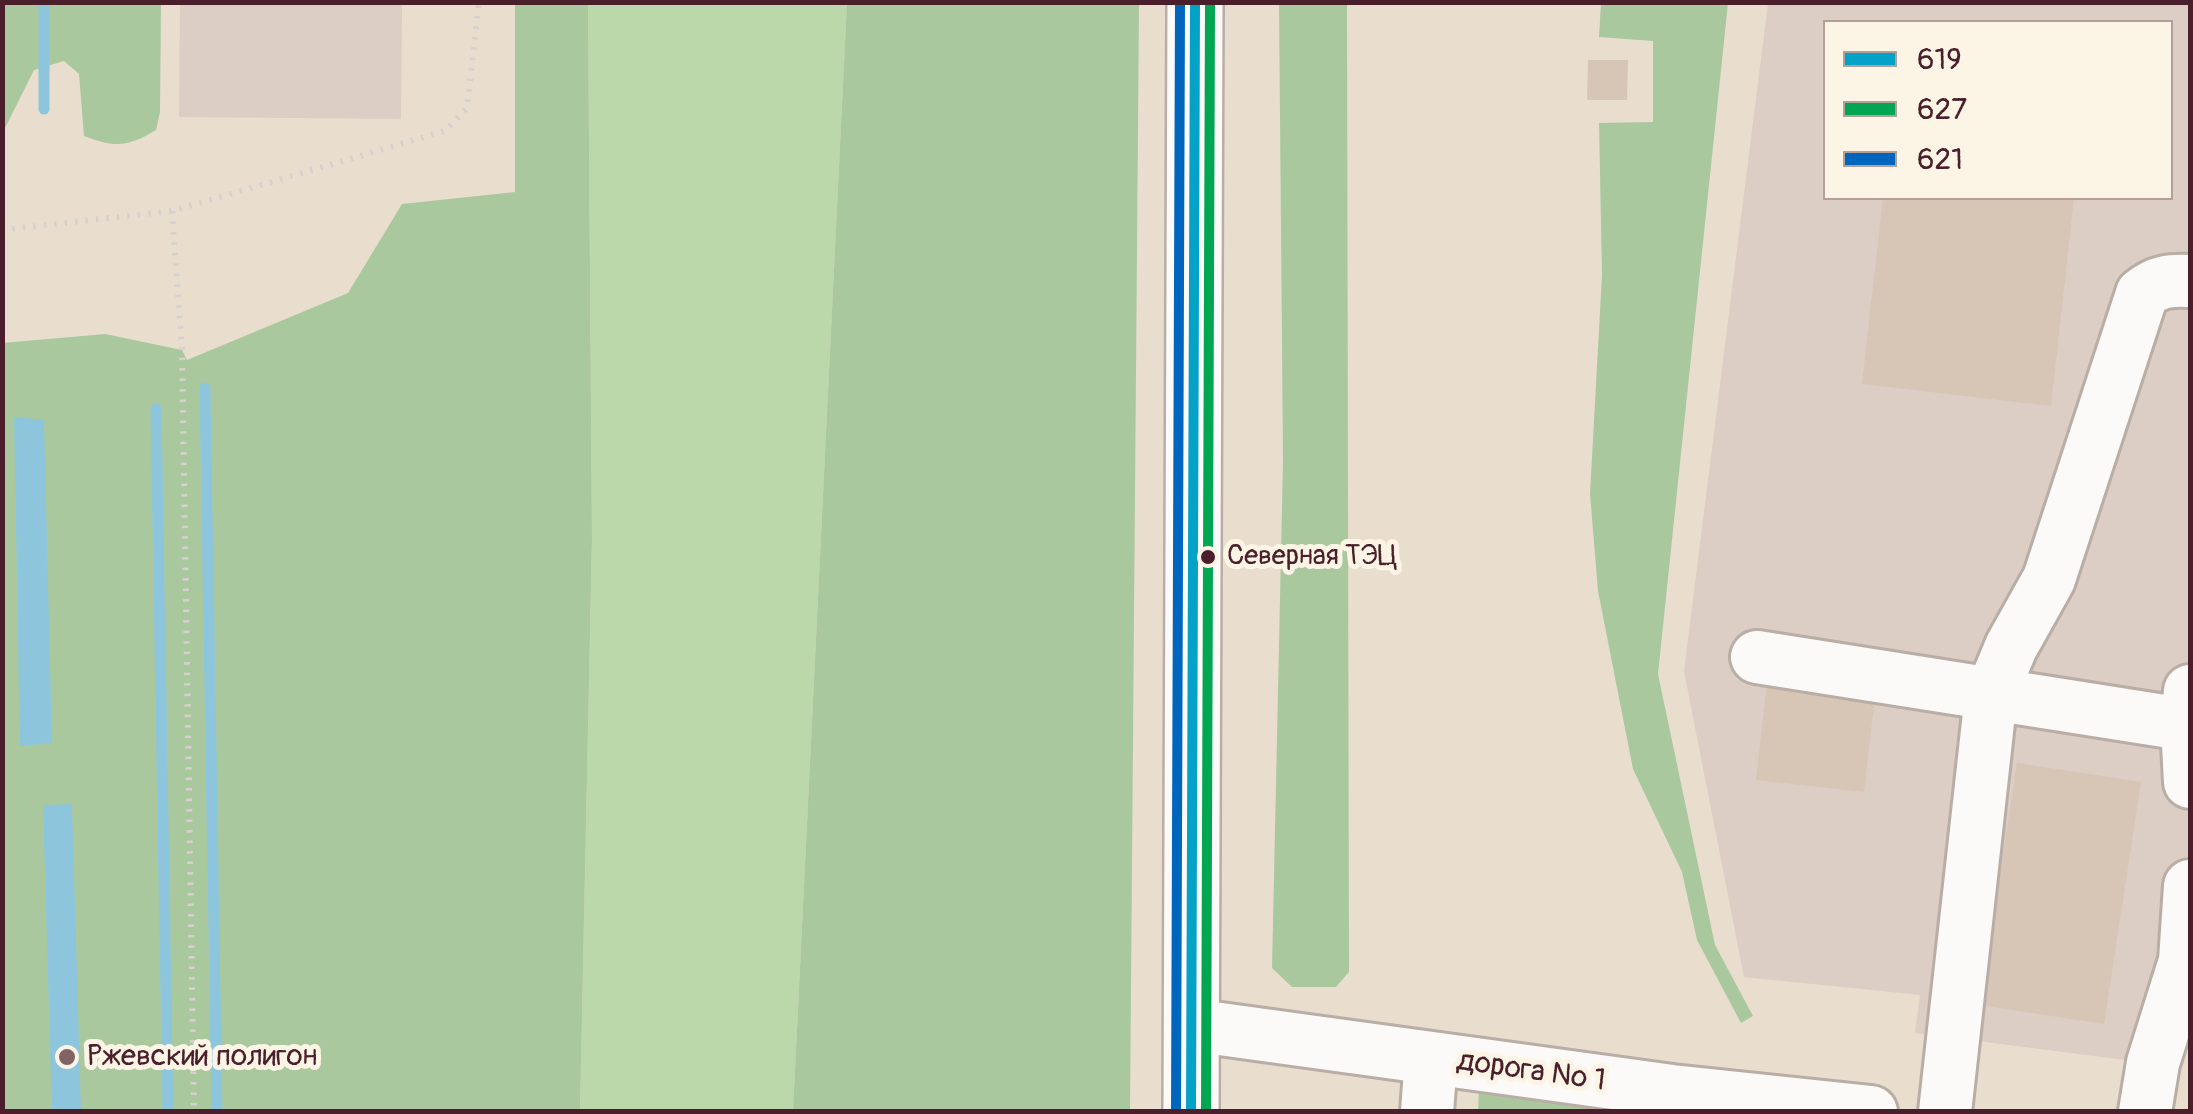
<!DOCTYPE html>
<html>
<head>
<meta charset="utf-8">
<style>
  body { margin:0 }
  #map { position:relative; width:2193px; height:1114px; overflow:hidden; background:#e9dece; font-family:Pangolin,sans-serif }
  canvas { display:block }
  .frame { position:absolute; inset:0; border:5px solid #4a1f2b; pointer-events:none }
  .legend { position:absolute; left:1823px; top:20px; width:350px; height:180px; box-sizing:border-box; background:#fcf5e5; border:2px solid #b59f9b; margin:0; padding:12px 18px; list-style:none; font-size:30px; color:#4a1f2b }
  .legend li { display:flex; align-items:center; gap:20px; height:50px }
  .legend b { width:50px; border:2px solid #b59f9b }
</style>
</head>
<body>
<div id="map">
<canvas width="2193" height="1114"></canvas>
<div class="frame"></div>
<ul class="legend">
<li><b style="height:12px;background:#04a2c6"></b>619</li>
<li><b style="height:12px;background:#00a651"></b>627</li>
<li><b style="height:12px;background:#0065bd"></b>621</li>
</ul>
</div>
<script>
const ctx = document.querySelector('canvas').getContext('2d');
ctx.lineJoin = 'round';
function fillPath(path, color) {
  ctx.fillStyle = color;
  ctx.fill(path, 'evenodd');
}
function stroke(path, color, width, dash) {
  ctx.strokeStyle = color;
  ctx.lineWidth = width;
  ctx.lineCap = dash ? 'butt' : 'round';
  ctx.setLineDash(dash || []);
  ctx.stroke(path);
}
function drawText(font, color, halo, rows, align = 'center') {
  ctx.font = font + ' Pangolin,sans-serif';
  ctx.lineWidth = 10;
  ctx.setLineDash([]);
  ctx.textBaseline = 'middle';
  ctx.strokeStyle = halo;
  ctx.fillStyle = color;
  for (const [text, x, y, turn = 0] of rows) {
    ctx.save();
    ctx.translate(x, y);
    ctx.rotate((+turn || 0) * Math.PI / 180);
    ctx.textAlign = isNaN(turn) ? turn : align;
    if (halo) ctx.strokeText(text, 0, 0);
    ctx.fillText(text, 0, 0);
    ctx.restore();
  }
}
const industrial = new Path2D(`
  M180 3H402L401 119 179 117Z
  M1768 3H2190V1039H2177L2172 1066 1915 1033 1920 995 1744 977 1684 671ZM1826 22H2170V198H1826Z`);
const green = new Path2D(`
  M588 3H847L793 1111 580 1112 592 539Z`);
const forest = new Path2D(`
  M3 2 161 3 160 112 156 130C128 147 115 148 84 136L79 74 64 61 34 70 3 132Z
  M847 2 1139 3 1130 1111H793Z
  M515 3H588L592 539 580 1111H3L2 343 105 334 182 350 187 360 348 293 402 204 515 192Z
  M1279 3H1347L1349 972 1336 987H1292L1272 968 1283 460Z
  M1601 3H1728L1658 674 1715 945 1753 1016 1741 1023 1697 940 1682 872 1633 769 1598 591 1590 494 1602 275 1599 123 1653 122V41L1599 37Z
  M1479 1090 1633 1112H1478Z`);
const water = new Path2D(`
  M14 417 44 420 52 743 20 746Z
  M72 804 81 1111H52L43 805Z`);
const stream = new Path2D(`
  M44 2V109
  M205 388 217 1112
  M156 409 168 1112`);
const building = new Path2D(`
  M1588 60H1628L1627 100H1587Z
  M1883 198H2074L2051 406 1862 384Z
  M1767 683 1875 695 1864 792 1756 780Z
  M2017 763 2141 782 2104 1024 1980 1005Z`);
const path = new Path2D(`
  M172 211 182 350 194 1112
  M2 230 172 211 445 131 467 108 479 2`);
const minor = new Path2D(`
  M1757 657 2190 725
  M2190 691 2187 725 2190 782
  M1191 1025 1672 1091 1871 1112
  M1427 1112 1431 1058
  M1945 1112 1991 695 2011 647 2049 579 2142 294C2157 281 2171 280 2190 281
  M2145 1112 2153 1063 2185 961 2190 886`);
const major = new Path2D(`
  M1191 1112 1195 2`);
const bus1 = new Path2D(`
  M1191 1112 1195 2`);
const bus2 = new Path2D(`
  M1206 1112 1210 2`);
const bus3 = new Path2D(`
  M1176 1112 1180 2`);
const markers = [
  [1208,557,9,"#4a1f2b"],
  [67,1057,10,"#826264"]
];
const busNames = [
  ["Северная ТЭЦ",1227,557]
];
const poiNames = [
  ["Ржевский полигон",87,1057]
];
const streetNames = [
  ["дорога № 1",1531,1072,8]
];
fillPath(industrial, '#dccdc5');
fillPath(green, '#bad8a9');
fillPath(forest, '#aac89e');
fillPath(water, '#8dc6dc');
stroke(stream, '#8dc6dc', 11);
fillPath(building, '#d7c5b6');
stroke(minor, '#b9aea5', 58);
stroke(major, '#b9aea5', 60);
stroke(path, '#d7d1ce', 6, [2.5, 8]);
stroke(minor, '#fcfaf8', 52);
stroke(major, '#fcfaf8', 55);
stroke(bus1, '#04a2c6', 10);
stroke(bus2, '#00a651', 10);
stroke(bus3, '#0065bd', 10);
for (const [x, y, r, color] of markers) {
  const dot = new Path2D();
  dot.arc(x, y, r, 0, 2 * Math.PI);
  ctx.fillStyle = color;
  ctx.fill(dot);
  stroke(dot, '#fcf5e5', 4);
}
drawText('28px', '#4a1f2b', '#fcf5e5', busNames, 'left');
drawText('30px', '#4a1f2b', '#fcf5e5', poiNames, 'left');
drawText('30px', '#4a1f2b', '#fcf5e5', streetNames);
</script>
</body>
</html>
